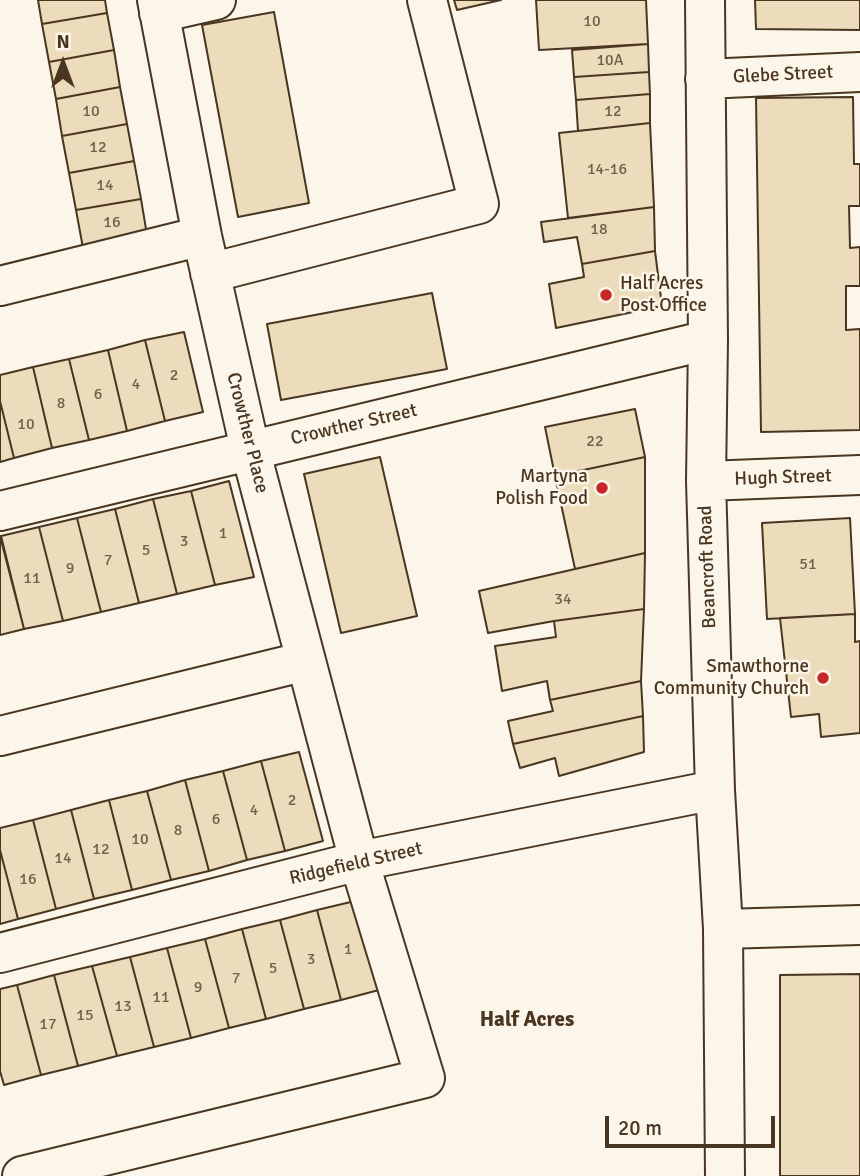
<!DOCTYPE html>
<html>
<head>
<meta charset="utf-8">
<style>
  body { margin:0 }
  #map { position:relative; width:860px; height:1176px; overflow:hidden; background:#fbf6e9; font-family:Signika,sans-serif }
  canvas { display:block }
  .north { position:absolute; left:28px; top:28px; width:70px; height:70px; -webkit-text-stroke:5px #fbf6e9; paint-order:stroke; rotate:0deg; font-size:19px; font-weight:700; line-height:28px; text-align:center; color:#4a3520 }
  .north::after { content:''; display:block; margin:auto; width:24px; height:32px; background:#4a3520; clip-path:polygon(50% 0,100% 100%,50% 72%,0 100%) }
  .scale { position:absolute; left:605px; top:1116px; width:170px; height:32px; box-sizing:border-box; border:4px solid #4a3520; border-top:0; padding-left:9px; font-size:21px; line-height:24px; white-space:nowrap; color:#4a3520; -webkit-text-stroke:5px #fbf6e9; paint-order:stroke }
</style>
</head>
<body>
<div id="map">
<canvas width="860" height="1176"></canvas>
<div class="north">N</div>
<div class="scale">20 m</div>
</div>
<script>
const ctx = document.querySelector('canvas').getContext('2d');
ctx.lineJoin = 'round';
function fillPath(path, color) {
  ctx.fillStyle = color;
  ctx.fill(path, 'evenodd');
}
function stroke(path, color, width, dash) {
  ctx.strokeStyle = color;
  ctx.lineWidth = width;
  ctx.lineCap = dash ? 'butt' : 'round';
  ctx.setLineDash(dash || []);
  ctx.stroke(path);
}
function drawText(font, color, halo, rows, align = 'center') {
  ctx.font = font + ' Signika,sans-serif';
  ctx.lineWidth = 5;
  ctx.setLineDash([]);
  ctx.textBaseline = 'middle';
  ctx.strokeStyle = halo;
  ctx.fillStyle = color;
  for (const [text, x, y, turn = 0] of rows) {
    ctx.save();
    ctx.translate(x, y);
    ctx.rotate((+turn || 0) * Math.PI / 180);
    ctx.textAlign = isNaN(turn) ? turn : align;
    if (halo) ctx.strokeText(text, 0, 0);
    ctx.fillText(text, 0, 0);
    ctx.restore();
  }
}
const building = new Path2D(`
  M38 0H105L107 13 42 24Z
  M454 0H501L457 10Z
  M536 0H646L648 44 539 50Z
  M755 0H860V30L756 29Z
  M274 12 309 203 238 217 202 25Z
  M107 13 114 50 49 62 42 24Z
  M648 44 649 72 574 77 572 50Z
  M114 50 120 87 56 99 49 62Z
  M649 72 650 94 576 100 574 77Z
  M120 87 127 124 62 136 56 99Z
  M650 94V123L578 131 576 100Z
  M853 97 854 164H860V206H849L850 248 860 247V286H846V330L860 329V430L761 432 756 98Z
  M650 123 654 207 568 218 559 133Z
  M127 124 134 161 69 173 62 136Z
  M134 161 141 199 76 210 69 173Z
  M141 199 147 235 83 248 76 210Z
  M654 207 655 251 582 264 577 237 544 242 541 222Z
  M655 251 662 306 556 328 549 284 584 277 582 264Z
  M432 293 447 369 281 400 267 324Z
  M184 332 203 412 165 421 145 340Z
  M145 340 165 421 127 431 108 350Z
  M108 350 127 431 89 440 69 359Z
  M69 359 89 440 52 448 33 367Z
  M33 367 52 448 14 458 0 401V375Z
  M0 401 14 458 0 462Z
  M635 409 645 457 555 476 545 427Z
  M380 457 417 616 341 633 304 474Z
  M645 457V553L575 569 555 476Z
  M229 481 254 577 215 585 191 491Z
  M191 491 215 585 177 594 153 499Z
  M153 499 177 594 139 603 115 509Z
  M115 509 139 603 101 612 77 518Z
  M77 518 101 612 63 621 39 527Z
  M850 518 855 614 767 619 762 523Z
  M39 527 63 621 24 629 1 536Z
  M0 536 24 629 0 635Z
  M645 553 644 609 554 621 488 633 479 591Z
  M644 609 641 681 550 700 547 681 502 691 495 646 556 637 554 621Z
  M855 614V642L860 641V733L821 737 819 714 791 717 780 618Z
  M641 681 643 716 513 744 508 721 553 711 550 700Z
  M643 716 644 752 559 776 555 758 520 768 513 744Z
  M299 752 323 841 285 851 261 761Z
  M261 761 285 851 247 860 223 771Z
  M223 771 247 860 209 871 185 780Z
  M185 780 209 871 171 880 147 791Z
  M147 791 171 880 132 890 109 800Z
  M109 800 132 890 94 899 71 810Z
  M71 810 94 899 56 909 33 820Z
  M33 820 56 909 18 919 0 850V828Z
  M0 850 18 919 0 924Z
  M355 901 379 990 341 1000 317 910Z
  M317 910 341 1000 304 1009 280 920Z
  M280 920 304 1009 266 1019 242 929Z
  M242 929 266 1019 229 1028 205 939Z
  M205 939 229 1028 191 1038 167 948Z
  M167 948 191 1038 154 1047 130 957Z
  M130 957 154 1047 117 1056 92 966Z
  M92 966 117 1056 78 1066 54 975Z
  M860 974V1176H780V975Z
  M54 975 78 1066 41 1075 17 985Z
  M17 985 41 1075 4 1085 0 1071V989Z`);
const minor = new Path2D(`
  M705 0 708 340 706 481 715 790 723 929 725 1176
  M159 13 216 0
  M705 79 860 72
  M210 273 479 204 427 0
  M0 286 202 236
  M706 481 860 475
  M0 511 708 340
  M0 736 306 661
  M723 929 860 925
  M0 953 359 861 715 790
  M22 1176 425 1078 359 861 250 449 202 236 157 0`);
const markers = [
  [606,295,7,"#c62828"],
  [602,488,7,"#c62828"],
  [823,678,7,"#c62828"]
];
const numberNames = [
  ["10",592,22],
  ["10A",610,61],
  ["10",91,112],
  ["12",613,112],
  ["12",98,148],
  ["14-16",607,170],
  ["14",105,186],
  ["16",112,223],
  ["18",599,230],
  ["2",174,376],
  ["4",136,385],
  ["6",98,395],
  ["8",61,404],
  ["10",26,425],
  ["22",595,442],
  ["1",223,534],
  ["3",184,542],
  ["5",146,551],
  ["7",108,561],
  ["51",808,565],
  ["9",70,569],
  ["11",32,579],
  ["34",563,600],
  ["2",292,801],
  ["4",254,811],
  ["6",216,820],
  ["8",178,831],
  ["10",140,840],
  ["12",101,850],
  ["14",63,859],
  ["16",28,880],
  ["1",348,950],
  ["3",311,960],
  ["5",273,969],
  ["7",236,979],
  ["9",198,988],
  ["11",161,998],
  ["13",123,1007],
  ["15",85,1016],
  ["17",48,1025]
];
const streetNames = [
  ["Glebe Street",783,75,-3],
  ["Crowther Street",354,425,-13],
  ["Crowther Place",247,433,76],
  ["Hugh Street",783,478,-2],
  ["Beancroft Road",708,567,-92],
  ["Ridgefield Street",356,864,-13]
];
const poiNames = [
  ["Half Acres",620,284,"left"],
  ["Post Office",620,306,"left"],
  ["Martyna",588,477],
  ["Polish Food",588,499],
  ["Smawthorne",809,667],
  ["Community Church",809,689]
];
const neighbourhoodNames = [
  ["Half Acres",527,1020]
];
fillPath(building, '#ecdcbc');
stroke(building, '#4a3520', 2);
stroke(minor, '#4a3520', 42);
stroke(minor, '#fbf6e9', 38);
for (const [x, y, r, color] of markers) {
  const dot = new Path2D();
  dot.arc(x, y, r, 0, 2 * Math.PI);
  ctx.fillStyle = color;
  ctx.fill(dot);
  stroke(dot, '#fbf6e9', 2.5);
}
drawText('16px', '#725f47', null, numberNames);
drawText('19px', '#4a3520', '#fbf6e9', streetNames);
drawText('19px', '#4a3520', '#fbf6e9', poiNames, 'right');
drawText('bold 21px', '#4a3520', '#fbf6e9', neighbourhoodNames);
</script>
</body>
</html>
